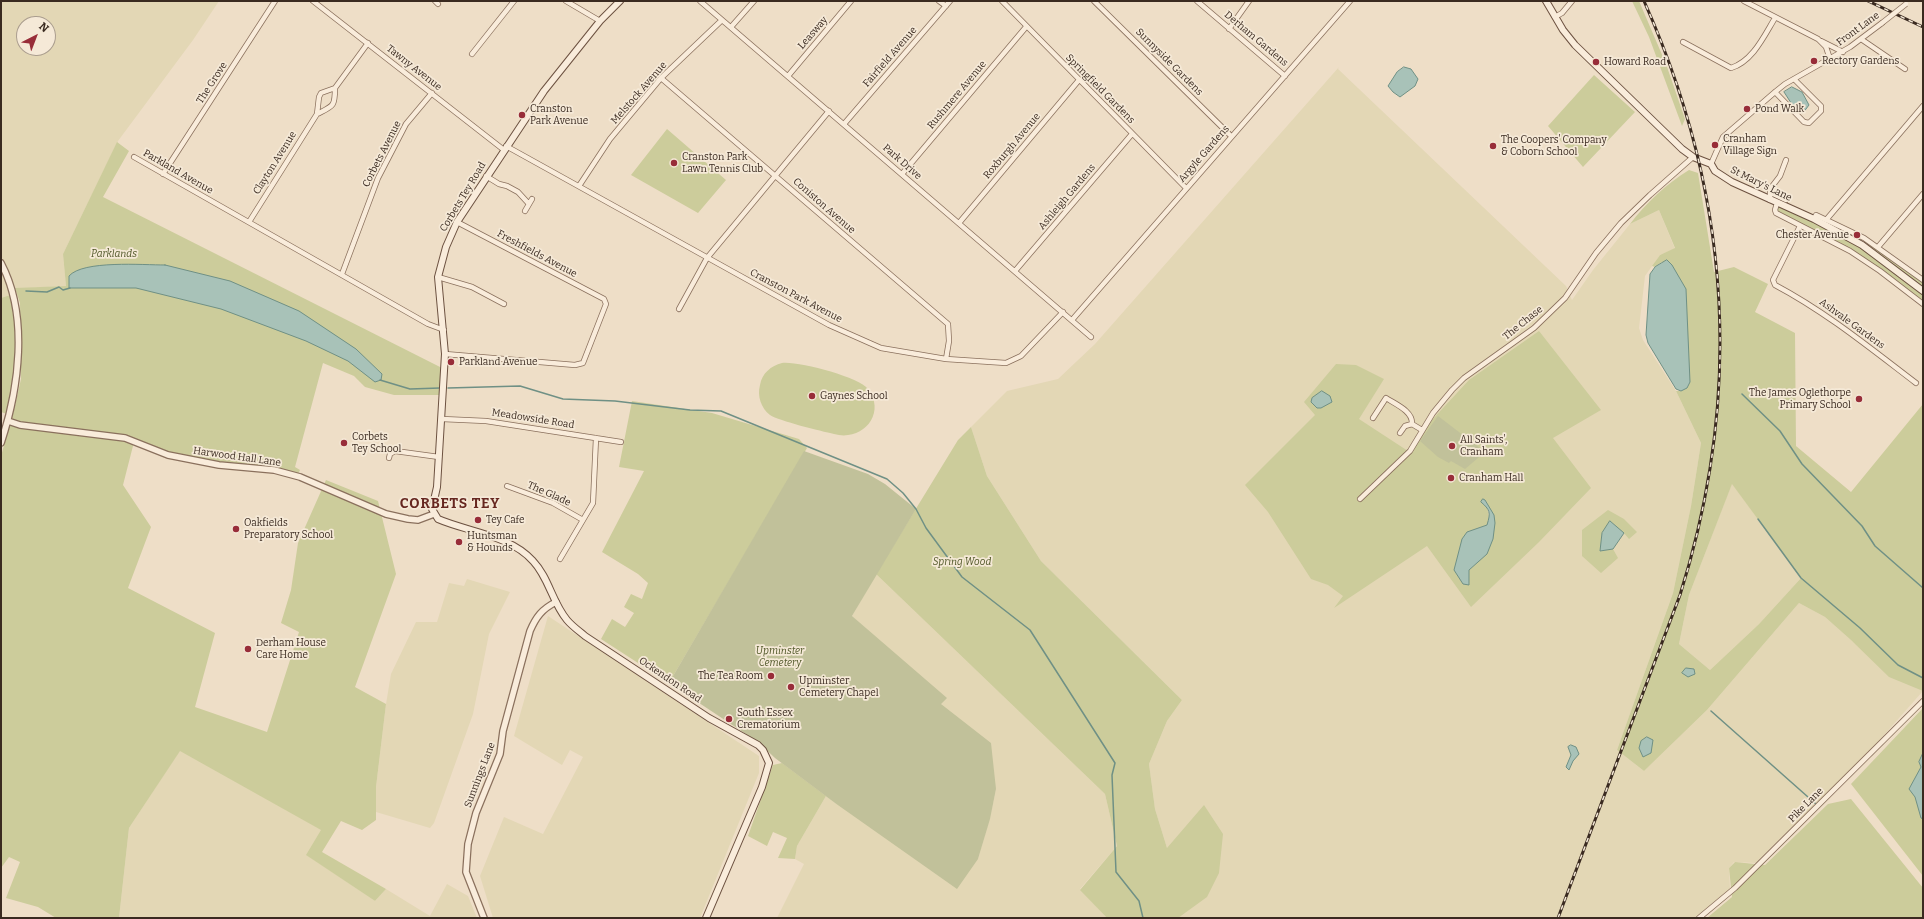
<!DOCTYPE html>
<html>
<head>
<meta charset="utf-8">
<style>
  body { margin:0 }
  #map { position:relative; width:1924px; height:919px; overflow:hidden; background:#eedec7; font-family:Bitter,serif }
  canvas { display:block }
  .frame { position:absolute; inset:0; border:2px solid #3a2a20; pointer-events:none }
  .north { position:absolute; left:16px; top:16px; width:40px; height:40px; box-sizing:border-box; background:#f5e9d7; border:1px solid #aa9d8e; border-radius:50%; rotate:42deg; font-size:11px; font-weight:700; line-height:16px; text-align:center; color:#3a2a20 }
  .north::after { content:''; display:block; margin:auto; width:14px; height:18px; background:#982d39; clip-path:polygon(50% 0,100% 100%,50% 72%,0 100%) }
</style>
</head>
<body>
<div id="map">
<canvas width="1924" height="919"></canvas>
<div class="frame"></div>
<div class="north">N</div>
</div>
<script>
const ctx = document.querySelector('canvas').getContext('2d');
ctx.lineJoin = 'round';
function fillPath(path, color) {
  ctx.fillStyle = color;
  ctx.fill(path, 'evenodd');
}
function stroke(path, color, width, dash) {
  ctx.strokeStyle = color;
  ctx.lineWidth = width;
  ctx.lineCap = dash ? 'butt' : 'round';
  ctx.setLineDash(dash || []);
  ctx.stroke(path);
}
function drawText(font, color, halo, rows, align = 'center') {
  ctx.font = font + ' Bitter,serif';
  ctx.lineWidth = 3.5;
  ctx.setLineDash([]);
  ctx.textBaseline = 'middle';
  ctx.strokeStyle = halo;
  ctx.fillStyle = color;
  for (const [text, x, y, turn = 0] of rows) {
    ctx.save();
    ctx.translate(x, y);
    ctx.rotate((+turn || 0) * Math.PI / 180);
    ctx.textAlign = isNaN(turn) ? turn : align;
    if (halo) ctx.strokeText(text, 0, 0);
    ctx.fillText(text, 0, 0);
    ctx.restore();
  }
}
const farmland = new Path2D(`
  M1 1H219L193 40 118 141 63 254 66 286 13 289 1 263ZM24 24H48V48H24Z
  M1339 67 1338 69 1566 286 1572 300 1593 270 1630 224 1659 210 1675 249 1660 255 1645 276 1639 328 1643 340 1676 391 1701 443 1691 506 1673 593 1617 750 1644 771 1707 710 1799 603 1825 617 1852 641 1923 691 1876 744 1756 863 1734 862 1729 868 1730 889 1695 918H1177L1167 848 1155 809 1149 764 1167 721 1182 700 1041 561 987 476 971 427 1007 391 1058 379 1095 344Z
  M1 267 13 294 1 298Z
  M1732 483 1801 578 1759 624 1710 670 1679 644 1689 595Z
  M876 574 1105 794 1117 846 1080 889 1107 918H777L804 864 795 859 797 846 826 796 835 803 978 859 990 817 996 789 941 704 852 616Z
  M467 579 510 592 489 634 473 714 434 823 430 828 376 812V787L386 704 391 674 416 622H437L449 583 464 586Z
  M548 616 759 756V773L700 918H493L480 876 504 817 543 834 583 757 570 750 562 765 514 736Z
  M180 750 322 830 307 855 375 901 386 889 430 916 447 884 468 896 477 918H119L129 828Z`);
const green = new Path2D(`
  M1632 1H1639L1666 64 1685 119 1682 126 1649 37Z
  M1594 75 1635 112 1583 167 1548 126Z
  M667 129 726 180 698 213 631 175Z
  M117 142 129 151 103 197 444 369 443 395H394L365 387 354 376 323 363 295 467 300 470 297 476 168 455 134 442 123 485 151 527 128 588 215 633 195 707 267 732 299 632 281 623 291 590 298 543 326 480 378 501 396 574 355 687 386 704 376 787V820L362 830 341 821 322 852 386 889 375 901 306 855 321 830 180 751 129 828 119 918H56L38 907 6 898 20 862 9 857 1 868V456L14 410 21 379 20 303 15 288 66 286 63 254Z
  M1689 170 1698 173 1714 272 1734 267 1768 284 1755 312 1795 333 1796 446 1851 492 1923 404V691L1889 677 1852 641 1825 617 1799 603 1707 710 1644 771 1617 750 1673 593 1691 506 1701 443 1676 391H1681L1662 262 1655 267 1652 266 1660 255 1675 248 1659 210 1630 224C1646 203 1666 184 1689 170ZM1732 484 1801 578 1759 624 1710 670 1679 644 1689 595Z
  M1782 206C1810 219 1838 232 1864 249 1885 262 1904 279 1923 295V302L1880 269 1777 211 1778 208Z
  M1863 240 1923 283V289L1865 243Z
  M13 294 15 306 16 380 7 414 1 412V298Z
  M1539 331 1601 410 1553 438 1591 488 1539 542 1471 607 1427 546 1334 608 1343 596 1328 585 1311 579 1268 512 1245 485 1315 415 1304 402 1336 364 1356 365 1384 379 1359 419 1411 453 1431 421 1469 380ZM1485 501 1495 523 1487 554 1469 570 1468 577 1467 532 1487 525 1489 519 1487 506 1484 504Z
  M782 363C798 361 859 377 868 389 887 414 862 442 834 434 821 431 779 421 770 415 761 408 757 396 760 385 762 373 771 366 782 363Z
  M632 401 712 413 799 439 807 448 669 683 601 639 612 619 625 627 634 613 624 607 631 594 642 599 648 583 638 574 602 552 644 471 619 467Z
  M971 427 987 476 1041 561 1182 700 1167 721 1149 764 1155 809 1167 848 1204 805 1223 834 1219 873 1207 897 1178 918H1107L1080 890 1117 846 1105 794 876 574 958 440Z
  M1608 510 1624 519 1637 532 1629 539 1624 533 1610 521 1600 551 1613 549 1618 558 1601 573 1582 556V530Z
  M1923 708V876L1851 784Z
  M782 763 826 796 797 846 795 859 778 858 787 838 773 832 767 846 748 836 773 765Z
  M1851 799 1923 888V918H1707L1732 897 1729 868 1735 862 1765 865 1828 804Z`);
const cemetery = new Path2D(`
  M1438 416 1485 452 1465 469 1451 461 1449 463 1438 457 1420 441Z
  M804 451 868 474 885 484 916 509 852 616 947 698 941 704 991 743 996 789 990 819 978 859 957 889 835 803 775 758 758 742 669 683Z`);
const water = new Path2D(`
  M1404 67 1411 69 1418 79 1415 86 1400 97 1393 92 1388 86 1397 72Z
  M1792 87 1802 92 1809 105 1803 113 1793 106 1784 92Z
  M1667 260 1672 265 1686 289 1690 382 1687 388 1681 391 1676 389 1648 343 1646 335 1650 274 1655 267Z
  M165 265 230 281 299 311 356 349 382 374 381 380 375 382 348 361 306 341 221 309 136 288H69V276C83 260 143 265 165 265Z
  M1322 391 1330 396 1332 402 1321 408H1317L1311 402 1312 398Z
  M1483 499 1485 500 1494 515 1495 523 1493 539 1487 554 1469 570V585L1463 584 1454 570 1462 539 1467 532 1487 525C1491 512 1490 510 1481 502Z
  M1610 521 1624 533 1613 549 1600 551 1602 533Z
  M1686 668 1694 669 1695 674 1688 677 1682 673Z
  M1647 737 1653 740 1651 753 1643 757 1639 748 1641 741Z
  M1571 745 1576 747 1579 754 1573 761 1569 770 1566 767 1571 755 1568 747Z
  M1923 753V819L1921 818 1915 797 1909 789 1921 767 1919 762Z`);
const stream = new Path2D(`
  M26 291 47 292 59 287 63 290 70 288
  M380 380 410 389 440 388
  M448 388 520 386 563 399 615 401 690 410 721 411 887 479 903 493 916 509 926 528 962 577 1030 630 1115 763 1112 775 1116 872 1139 901 1143 918
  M1742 394 1780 431 1802 464 1862 526 1875 546 1923 588
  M1758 519 1801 578 1860 628 1898 665 1923 678
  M1711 711 1817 805`);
const minor = new Path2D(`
  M313 1 504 150
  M435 1 438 4
  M566 1 600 21
  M700 1 1091 337
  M939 1 946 6
  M1002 1 1186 188
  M1094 1 1231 136
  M1197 1 1285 76
  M1744 1 1818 39 1826 47 1830 59
  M1555 17 1562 13 1572 1
  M731 27 754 1
  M1229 29 1249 1
  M1861 39 1905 69
  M1821 41 1843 52
  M1683 42 1731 68C1753 61 1764 36 1775 18
  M472 54 514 1
  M788 76 851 1
  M661 78 948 324 949 341 946 359
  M1775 92 1804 122 1809 123 1821 111V106L1794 79
  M317 114C333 106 335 107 335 88
  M844 124 950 1
  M506 146 829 325 881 348 946 359 1006 363 1021 356 1063 312
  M134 157 428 324 444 330
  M1711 164 1723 137 1775 92 1785 84 1850 47 1882 23
  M163 174 275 1
  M902 174 1026 27
  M486 176 499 184 507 186 518 192 529 204
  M579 186 610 139 661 78 722 20
  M1771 193 1786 200
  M1770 200V189L1780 176 1786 160
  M1777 203 1775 210 1776 213 1850 251 1880 271 1923 304
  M525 211 532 199
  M1814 219 1816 215 1864 238 1923 280
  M1826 220 1923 106
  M249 222 317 114 319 97 321 93 335 88 368 43
  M959 223 1079 80
  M1800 226 1773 280 1775 285C1826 312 1870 348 1916 383
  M1878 247 1923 194
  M1015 271 1132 134
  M342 274 378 178 406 124 432 93
  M438 277 472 287 504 304
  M679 309 707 258 829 111
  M1072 320 1350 1
  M445 354 575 365 583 363 606 304 604 299 457 222
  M1373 418 1386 398C1395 404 1413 411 1412 424L1422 430
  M442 419 486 421 621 442
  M1400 433 1405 426 1412 424
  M389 458 390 454 395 451 439 457
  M507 486 553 503 583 520
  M1360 499 1410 451 1433 413 1452 390 1464 378 1534 328 1565 298 1596 253 1621 223 1650 195 1693 157
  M560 559 593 503 596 438
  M1699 918 1735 888 1923 701`);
const tertiary = new Path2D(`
  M1 263C29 316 19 388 1 443
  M8 421 20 425 125 438 168 455 219 465 274 470 300 477 386 514 408 519 418 520 434 514
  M484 918 466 872 468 844 476 813 500 754 503 731 530 631C536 617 542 609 556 602`);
const secondary = new Path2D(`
  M620 1 600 21 544 91 457 222 446 247 438 277 445 354 437 487 432 509 438 519C468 532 510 535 533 561 549 578 552 602 567 620 572 626 579 631 585 636L709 718 758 745 763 750 769 763 762 787 706 918
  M1546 1 1563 30 1575 45 1682 149 1693 157 1711 164 1715 171 1732 182 1814 219 1862 245 1923 291`);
const rail = new Path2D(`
  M1868 1 1923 27
  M1558 918 1680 595C1744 392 1731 195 1644 1`);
const minorBridge = new Path2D(`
  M1882 23 1906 4`);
const markers = [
  [1814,61,4,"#982d39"],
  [1596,62,4,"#982d39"],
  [1747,109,4,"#982d39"],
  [522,115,4,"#982d39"],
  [1715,145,4,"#982d39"],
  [1493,146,4,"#982d39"],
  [674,163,4,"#982d39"],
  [1857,235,4,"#982d39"],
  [451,362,4,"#982d39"],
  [812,396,4,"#982d39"],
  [1859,399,4,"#982d39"],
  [344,443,4,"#982d39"],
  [1452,446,4,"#982d39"],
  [1451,478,4,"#982d39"],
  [478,520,4,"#982d39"],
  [236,529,4,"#982d39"],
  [459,542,4,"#982d39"],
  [248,649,4,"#982d39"],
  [771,676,4,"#982d39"],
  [791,687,4,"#982d39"],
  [729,719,4,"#982d39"]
];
const streetNames = [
  ["Front Lane",1858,29,-36],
  ["Leasway",813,33,-49],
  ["Derham Gardens",1256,39,40],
  ["Fairfield Avenue",890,57,-49],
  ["Sunnyside Gardens",1169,62,45],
  ["Tawny Avenue",414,68,38],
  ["The Grove",212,83,-57],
  ["Springfield Gardens",1100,89,45],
  ["Melstock Avenue",639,93,-49],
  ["Rushmere Avenue",957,95,-50],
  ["Roxburgh Avenue",1012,146,-50],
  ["Corbets Avenue",382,154,-63],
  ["Argyle Gardens",1204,154,-49],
  ["Park Drive",902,162,41],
  ["Clayton Avenue",275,163,-58],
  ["Parkland Avenue",178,172,30],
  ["St Mary's Lane",1761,184,26],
  ["Corbets Tey Road",463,197,-59],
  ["Ashleigh Gardens",1067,197,-50],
  ["Coniston Avenue",824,206,41],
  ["Freshfields Avenue",537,254,28],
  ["Cranston Park Avenue",796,296,28],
  ["The Chase",1523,323,-39],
  ["Ashvale Gardens",1852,324,36],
  ["Meadowside Road",533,419,9],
  ["Harwood Hall Lane",237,457,8],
  ["The Glade",549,494,24],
  ["Ockendon Road",670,680,34],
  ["Sunnings Lane",480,775,-69],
  ["Pike Lane",1806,805,-45]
];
const poiNames = [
  ["Rectory Gardens",1822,61],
  ["Howard Road",1604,62],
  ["Cranston",530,109],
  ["Park Avenue",530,121],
  ["Pond Walk",1755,109],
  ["Cranham",1723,139],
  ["Village Sign",1723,151],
  ["The Coopers' Company",1501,140],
  ["& Coborn School",1501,152],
  ["Cranston Park",682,157],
  ["Lawn Tennis Club",682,169],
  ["Chester Avenue",1849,235,"right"],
  ["Parkland Avenue",459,362],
  ["The James Oglethorpe",1851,393,"right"],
  ["Primary School",1851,405,"right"],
  ["Gaynes School",820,396],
  ["Corbets",352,437],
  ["Tey School",352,449],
  ["All Saints',",1460,440],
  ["Cranham",1460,452],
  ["Cranham Hall",1459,478],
  ["Tey Cafe",486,520],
  ["Oakfields",244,523],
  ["Preparatory School",244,535],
  ["Huntsman",467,536],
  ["& Hounds",467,548],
  ["Derham House",256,643],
  ["Care Home",256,655],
  ["The Tea Room",763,676,"right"],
  ["Upminster",799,681],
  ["Cemetery Chapel",799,693],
  ["South Essex",737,713],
  ["Crematorium",737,725]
];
const parkNames = [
  ["Parklands",114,254],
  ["Spring Wood",962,562],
  ["Upminster",780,651],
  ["Cemetery",780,663]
];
const districtNames = [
  ["CORBETS TEY",450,504]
];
fillPath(farmland, '#e3d7b5');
fillPath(green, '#cccc9b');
fillPath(cemetery, '#c1c19a');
fillPath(water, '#a8c2b8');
stroke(water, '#6f9085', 1);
stroke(stream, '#6f9085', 1.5);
stroke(minor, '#8a705d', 6);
stroke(tertiary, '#8a705d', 8);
stroke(secondary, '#6c5140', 8);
stroke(minor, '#f9ecdb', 4.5);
stroke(tertiary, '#f9ecdb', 5.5);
stroke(secondary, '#f9ecdb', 6);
stroke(rail, '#3a2a20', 3);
stroke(rail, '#f5e9d7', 1.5, [4.5]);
stroke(minorBridge, '#8a705d', 6, []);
stroke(minorBridge, '#f9ecdb', 4.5);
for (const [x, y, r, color] of markers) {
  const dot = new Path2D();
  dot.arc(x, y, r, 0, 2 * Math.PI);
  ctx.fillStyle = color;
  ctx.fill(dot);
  stroke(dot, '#f5e9d7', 1.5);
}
drawText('10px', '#3a2a20', '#f5e9d7', streetNames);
drawText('10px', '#3a2a20', '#f5e9d7', poiNames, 'left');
drawText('italic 10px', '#4f5627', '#f5e9d7', parkNames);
ctx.letterSpacing = '1px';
drawText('bold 14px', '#662720', '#f5e9d7', districtNames);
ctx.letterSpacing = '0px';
</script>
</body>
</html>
